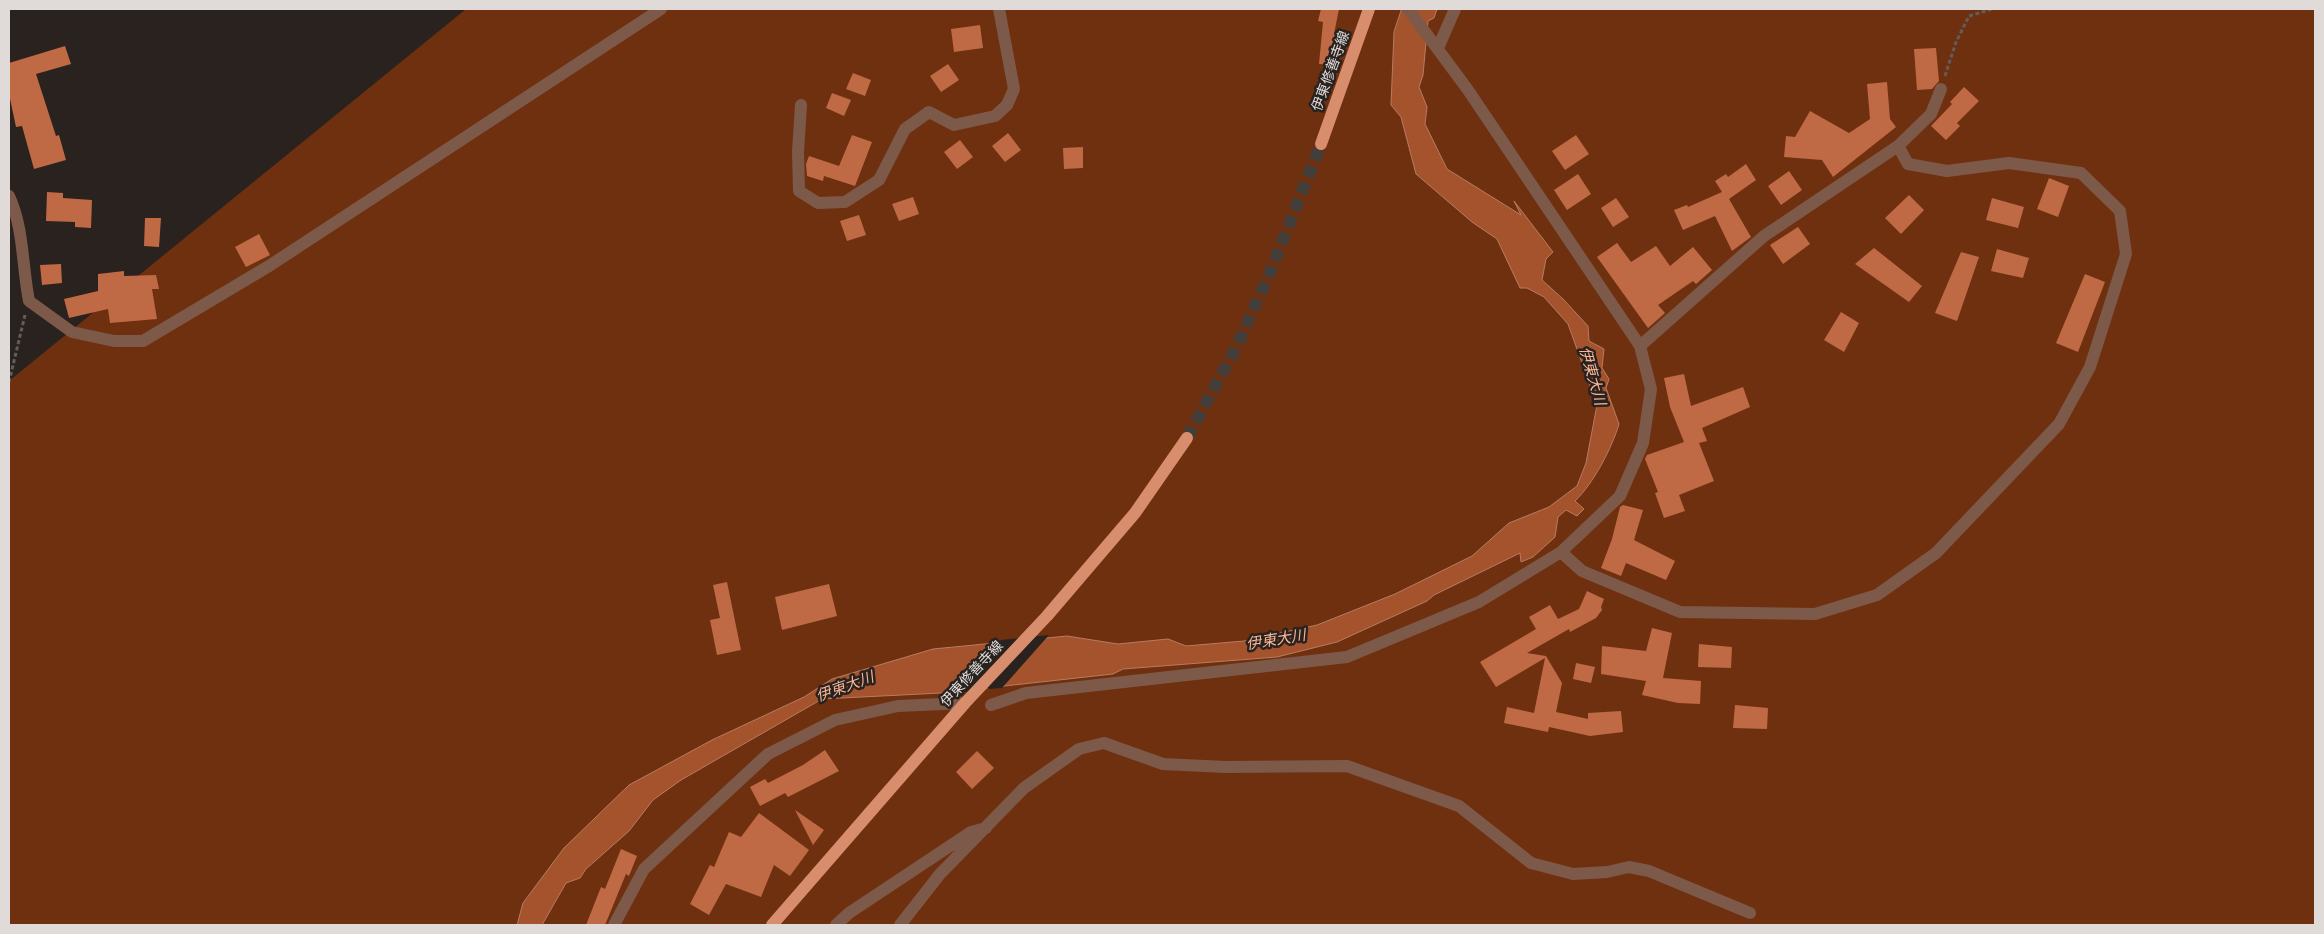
<!DOCTYPE html>
<html>
<head>
<meta charset="utf-8">
<style>
  body { margin:0 }
  #map { position:relative; width:2324px; height:934px; overflow:hidden; background:#29221f; font-family:Raleway,sans-serif }
  canvas { display:block }
  .frame { position:absolute; inset:0; border:10px solid #e0dbd9; pointer-events:none }
</style>
</head>
<body>
<div id="map">
<canvas width="2324" height="934"></canvas>
<div class="frame"></div>
</div>
<script>
const ctx = document.querySelector('canvas').getContext('2d');
ctx.lineJoin = 'round';
function fillPath(path, color) {
  ctx.fillStyle = color;
  ctx.fill(path, 'evenodd');
}
function stroke(path, color, width, dash) {
  ctx.strokeStyle = color;
  ctx.lineWidth = width;
  ctx.lineCap = dash ? 'butt' : 'round';
  ctx.setLineDash(dash || []);
  ctx.stroke(path);
}
function drawText(font, color, halo, rows, align = 'center') {
  ctx.font = font + ' Raleway,"Noto Sans JP",sans-serif';
  ctx.lineWidth = 5;
  ctx.setLineDash([]);
  ctx.textBaseline = 'middle';
  ctx.strokeStyle = halo;
  ctx.fillStyle = color;
  for (const [text, x, y, turn = 0] of rows) {
    ctx.save();
    ctx.translate(x, y);
    ctx.rotate((+turn || 0) * Math.PI / 180);
    ctx.textAlign = isNaN(turn) ? turn : align;
    if (halo) ctx.strokeText(text, 0, 0);
    ctx.fillText(text, 0, 0);
    ctx.restore();
  }
}
const green = new Path2D(`
  M466 9H2315V925H9V381Z`);
const water = new Path2D(`
  M1402 9H1437L1434 18 1428 21 1423 75 1419 87 1427 107 1425 124 1447 169 1521 215 1514 201 1553 252 1546 259 1542 280 1563 299 1588 326 1589 341 1604 349 1602 368 1609 379 1606 388 1619 424C1612 448 1593 484 1575 501L1584 509 1577 516 1566 510 1558 517 1555 537 1533 557 1521 562 1520 553 1434 595 1427 601 1337 642 1277 657 1123 669 1113 674 941 693 822 699 681 780 653 800 629 831 586 869 580 878 566 883 542 925H517L523 903 564 848 629 785 712 740 804 697 832 679 933 649 1067 636 1118 644 1168 639 1186 646 1244 641 1317 625 1395 594 1472 556 1509 523 1549 507 1577 486 1586 463 1597 405 1568 324 1544 297 1527 288H1520L1497 239 1472 222 1416 174 1401 117 1391 105 1394 32Z`);
const pier = new Path2D(`
  M1049 635 1002 688 989 689 982 683 975 691 964 692 958 687 1001 640Z`);
const building = new Path2D(`
  M1321 9H1339L1334 34H1338L1336 65 1319 64 1323 22 1318 21Z
  M980 25 983 48 954 52 951 29Z
  M65 46 71 64 36 74 56 136 59 135 66 160 34 169 22 126 16 127 9 94V63Z
  M1936 48 1939 81 1932 89 1917 90 1914 49Z
  M948 64 959 80 941 92 930 76Z
  M853 73 871 80 865 96 846 89Z
  M1887 82 1890 119 1896 127 1833 177 1822 160 1784 157 1786 136 1795 137 1810 111 1849 133 1870 119 1867 84Z
  M1964 87 1979 101 1957 123 1960 126 1946 140 1931 126 1952 104 1950 102Z
  M832 93 851 100 844 116 826 108Z
  M1008 133 1021 150 1005 162 992 146Z
  M852 135 872 142 855 186 824 176 823 181 807 176 806 164 809 156 839 166Z
  M1576 135 1589 154 1565 170 1552 151Z
  M960 140 973 157 957 169 944 152Z
  M1083 147V168L1064 169 1063 148Z
  M1746 164 1756 180 1729 199 1751 237 1732 251 1715 216 1683 230 1674 210 1687 205 1688 207 1722 192 1715 181 1726 174 1728 177Z
  M1789 171 1802 190 1781 205 1768 186Z
  M1578 174 1591 194 1567 210 1554 190Z
  M2049 178 2069 186 2058 217 2037 209Z
  M47 192 63 193V198L92 200 91 228 75 227V222L46 221Z
  M1909 195 1924 210 1901 234 1885 218Z
  M913 197 919 214 899 221 892 204Z
  M1616 198 1629 217 1613 227 1601 208Z
  M1992 198 2024 207 2018 228 1986 220Z
  M859 215 866 235 847 241 840 221Z
  M145 218H161L159 247 144 246Z
  M1798 227 1810 244 1783 264 1770 245Z
  M259 234 270 255 246 267 235 247Z
  M1617 243 1631 262 1656 246 1670 266 1693 247 1712 270 1696 284 1693 281 1658 305 1665 313 1648 328 1597 257Z
  M1874 248 1922 286 1909 302 1855 264Z
  M1997 249 2029 258 2023 278 1991 271Z
  M1961 252 1979 257 1957 321 1935 313Z
  M61 264 62 283 42 285 40 265Z
  M124 271V276L156 275 159 289H152L157 319 110 323 108 309 69 318 64 299 98 291V274Z
  M2085 274 2105 282 2078 352 2056 343Z
  M1841 312 1859 323 1844 352 1824 340Z
  M1684 374 1691 406 1743 387 1750 407 1702 428 1707 441 1699 443 1714 481 1679 495 1685 511 1664 518 1655 493 1658 492 1645 459 1647 455 1684 442 1670 407 1664 378Z
  M1623 505 1643 510 1634 540 1675 561 1666 580 1626 563 1621 576 1601 568 1612 539 1620 507Z
  M727 582 741 650 717 655 710 620 720 618 713 585Z
  M829 584 837 616 782 630 775 597Z
  M1587 591 1604 599 1601 607 1602 610 1596 618 1570 632 1569 629 1527 653 1546 656 1562 683 1556 712 1588 719V713L1621 711 1623 732 1590 736 1549 727 1548 732 1504 723 1507 707 1534 713 1545 658 1496 687 1480 662 1536 629 1529 617 1550 605 1558 619 1579 609Z
  M1652 628 1672 633 1663 678 1701 681 1700 704 1678 703 1642 695 1646 681 1601 674 1602 646 1646 651Z
  M1699 644 1732 647 1731 668 1698 667Z
  M1576 663 1595 667 1591 683 1573 679Z
  M1735 705 1768 708 1767 729 1733 728Z
  M825 750 839 771 788 797 785 793 760 806 750 787 765 779 768 783 803 765Z
  M977 751 994 768 972 789 956 772Z
  M795 810 824 830 813 845Z
  M759 813 809 850 790 876 774 865 761 897 726 884 709 915 690 904 710 865 714 867 729 832 741 837Z
  M621 849 637 856 629 876 626 874 605 925H586L601 887 605 889Z`);
const majorTunnel = new Path2D(`
  M1187 438 1236 348 1271 270 1321 144`);
const path = new Path2D(`
  M1945 76 1956 42 1969 16 1992 9
  M9 382 25 315`);
const minor = new Path2D(`
  M1438 48 1455 9
  M801 105 798 152 799 191 818 203 845 202 879 180 905 129 929 112 954 125 995 116 1007 105 1014 89 999 9
  M9 196C24 228 22 266 29 301L72 332 114 341H143L269 266 661 9
  M1640 346 1764 236 1898 146 1931 114 1941 89
  M1561 552 1582 571 1680 612 1815 614 1877 595 1936 553 2059 424 2090 367 2126 254 2120 211 2081 173 2009 163 1947 171 1908 164 1898 146
  M991 705 1026 693 1347 657 1479 602 1561 552 1620 496 1643 443 1651 389 1640 346 1468 90 1408 9
  M614 925 644 869 768 754 835 720 898 706 965 703
  M836 925 849 913 971 832 986 828
  M900 925 940 874 1024 788 1079 749 1104 743 1163 764 1225 767 1347 766 1459 806 1531 863 1573 874 1607 872 1629 867 1649 871 1750 913`);
const major = new Path2D(`
  M1321 144 1369 9
  M772 925 965 703 1047 616 1135 513 1187 438`);
const streetNames = [
  ["伊東修善寺線",1331,71,-70],
  ["伊東修善寺線",972,674,-47]
];
const waterNames = [
  ["伊東大川",1592,376,74],
  ["伊東大川",1276,640,-9],
  ["伊東大川",845,687,-20]
];
fillPath(green, '#6f3010');
fillPath(water, '#a5532d');
stroke(water, '#b77c61', 1);
fillPath(pier, '#29221f');
fillPath(building, '#bf6a44');
stroke(majorTunnel, '#443e3b', 12, [12, 6]);
stroke(path, '#635d5a', 3, [4, 2.5]);
stroke(minor, '#7d594a', 12);
stroke(major, '#d88d6d', 12);
drawText('14px', '#e0dbd9', '#29221f', streetNames);
drawText('italic 15px', '#f9b597', '#29221f', waterNames);
</script>
</body>
</html>
